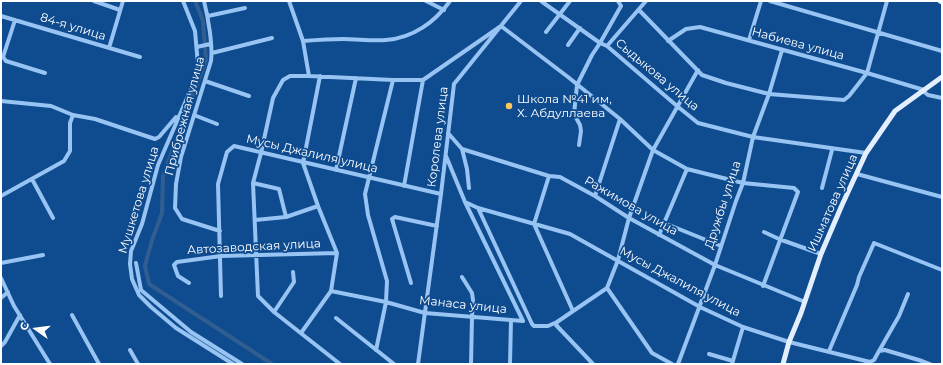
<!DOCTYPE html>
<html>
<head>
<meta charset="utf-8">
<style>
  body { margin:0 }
  #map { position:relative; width:943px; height:365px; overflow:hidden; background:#0f4b8f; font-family:Montserrat,sans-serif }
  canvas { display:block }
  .frame { position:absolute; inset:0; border:2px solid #fff; pointer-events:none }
  .north { position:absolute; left:16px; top:309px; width:40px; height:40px; -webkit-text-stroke:3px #0f4b8f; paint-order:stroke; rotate:284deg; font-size:11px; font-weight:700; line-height:16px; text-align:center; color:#fff }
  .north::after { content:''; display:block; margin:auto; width:14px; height:18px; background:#fff; clip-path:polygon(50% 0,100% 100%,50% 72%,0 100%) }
</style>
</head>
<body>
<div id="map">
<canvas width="943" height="365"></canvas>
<div class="frame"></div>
<div class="north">С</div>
</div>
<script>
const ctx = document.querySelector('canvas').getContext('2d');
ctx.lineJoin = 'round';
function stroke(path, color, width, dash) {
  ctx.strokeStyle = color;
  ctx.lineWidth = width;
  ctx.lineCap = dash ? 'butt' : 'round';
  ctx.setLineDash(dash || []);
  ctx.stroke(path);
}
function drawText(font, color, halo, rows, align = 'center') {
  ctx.font = font + ' Montserrat,sans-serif';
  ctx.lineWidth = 3.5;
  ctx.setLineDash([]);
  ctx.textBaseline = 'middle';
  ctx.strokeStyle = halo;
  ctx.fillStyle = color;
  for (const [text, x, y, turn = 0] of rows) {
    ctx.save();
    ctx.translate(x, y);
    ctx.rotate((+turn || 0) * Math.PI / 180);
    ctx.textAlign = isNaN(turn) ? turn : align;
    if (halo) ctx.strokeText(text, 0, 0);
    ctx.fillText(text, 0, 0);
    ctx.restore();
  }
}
const canal = new Path2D(`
  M195 1 203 21 206 60 163 176 162 213 152 240 145 266 149 284 272 364`);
const minor = new Path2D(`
  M94 1 120 10
  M183 1 195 31 198 65 194 82 158 165 142 224 131 251 130 264 132 279 139 295 151 307 176 328 233 364
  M204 1C208 17 213 45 211 61L181 157 176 184 175 208 182 219 220 231
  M289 1 303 41 309 76
  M426 1 444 10
  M541 1 600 43 607 46 677 106 698 123 753 137 866 153
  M770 1 942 51
  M639 10 702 75 726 83 769 94 844 100 849 96 867 73 887 1
  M1 16 140 57
  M208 16 245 8
  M15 20 3 57 6 61 45 73
  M546 32 570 1
  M749 40 761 1
  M303 41C316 40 330 39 343 39 357 39 372 41 386 40 413 38 435 22 450 1
  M668 41 686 29 700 27 867 73 924 90
  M568 45 580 28
  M607 46 646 1
  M197 47 210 44
  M109 48 123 1
  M212 53 272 38
  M205 81 249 96
  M923 91 928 95 942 98
  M1 101 51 106 73 115 95 119 155 139 159 137 176 117
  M194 115 217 124
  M448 133 462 149 549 176 560 177 595 196 629 218 715 265 805 302
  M579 145 581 131 580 125 574 114 577 85 592 55 600 43 621 6 618 1
  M462 149 467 169 469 188
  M446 156 465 202 523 321
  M336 170 356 78
  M857 174 942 197
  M549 176 534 224 573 311
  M32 179 53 218
  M253 183 279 189 286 217
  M404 186 423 80
  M822 188 832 150
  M1 196 64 161 70 151V123L73 115
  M595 196 620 119
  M465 202 478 208 570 234 700 307 743 327 789 342 870 362 874 360 879 351 885 350 922 361 930 364
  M478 208 532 324 534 326H548L557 322 607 288 618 260 629 218 653 150 698 70
  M255 220 286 217 318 206
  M664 223 721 246
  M764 232 779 239 821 254
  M659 235 687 169
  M1 263 43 255
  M136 263 141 290 191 332 242 364
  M462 277 472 293 473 300 472 317 471 364
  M1 278 14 306 50 364
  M189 283 178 276 174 265 177 262 221 256 337 253
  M411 283 392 219 395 217 437 226
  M607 288 652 353 672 364
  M331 291 386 302 425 313 523 321
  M221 296 218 184 227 152 234 146 441 194
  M1 298 8 292
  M274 312 294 282 293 272
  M72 315 99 364
  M336 318 394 364
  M557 322 556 325 593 364
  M301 333 331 291 337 253 318 206 303 163 320 76
  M1 346 5 342 20 315
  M130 350 138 364
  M376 350 386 302 387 281 368 215 365 194 393 80
  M829 351 857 285 859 277 874 243 942 270
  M879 351 899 316 908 294
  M709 354 733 361
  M340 364 274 312 258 296 253 183 261 153 273 98 283 80 290 76H309L393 80H423L501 26 568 77 620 119 653 150 687 169 743 183 794 188 798 192 763 286
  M418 364 441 194 454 84 521 1
  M510 364 511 320
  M678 364 715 265 736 201 743 183 753 137 769 94 782 50
  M732 364 743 327`);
const major = new Path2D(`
  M940 1 942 2
  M783 364 789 342 801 313 821 254 842 205 866 153 895 111 942 77`);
const markers = [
  [509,106,4,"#ffc959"]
];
const streetNames = [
  ["84-я улица",73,27,17],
  ["Набиева улица",798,44,15],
  ["Сыдыкова улица",657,75,40],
  ["Прибрежная улица",185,116,-75],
  ["Королева улица",438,137,-83],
  ["Мусы Джалиля улица",312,154,13],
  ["Мушкетова улица",139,200,-73],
  ["Ишматова улица",833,203,-66],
  ["Дружбы улица",723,205,-72],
  ["Ражимова улица",631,206,30],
  ["Автозаводская улица",254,247,-3],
  ["Мусы Джалиля улица",680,282,28],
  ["Манаса улица",463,305,6]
];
const poiNames = [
  ["Школа №41 им,",517,99],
  ["Х. Абдуллаева",517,113]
];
stroke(canal, '#305e90', 4);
stroke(minor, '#97c4f3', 4);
stroke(major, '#e3efff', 5);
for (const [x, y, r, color] of markers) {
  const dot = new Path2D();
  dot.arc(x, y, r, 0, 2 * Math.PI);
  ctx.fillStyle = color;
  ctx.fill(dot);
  stroke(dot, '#0f4b8f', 1.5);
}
drawText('12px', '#fff', '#0f4b8f', streetNames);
drawText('12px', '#fff', '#0f4b8f', poiNames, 'left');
</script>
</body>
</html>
